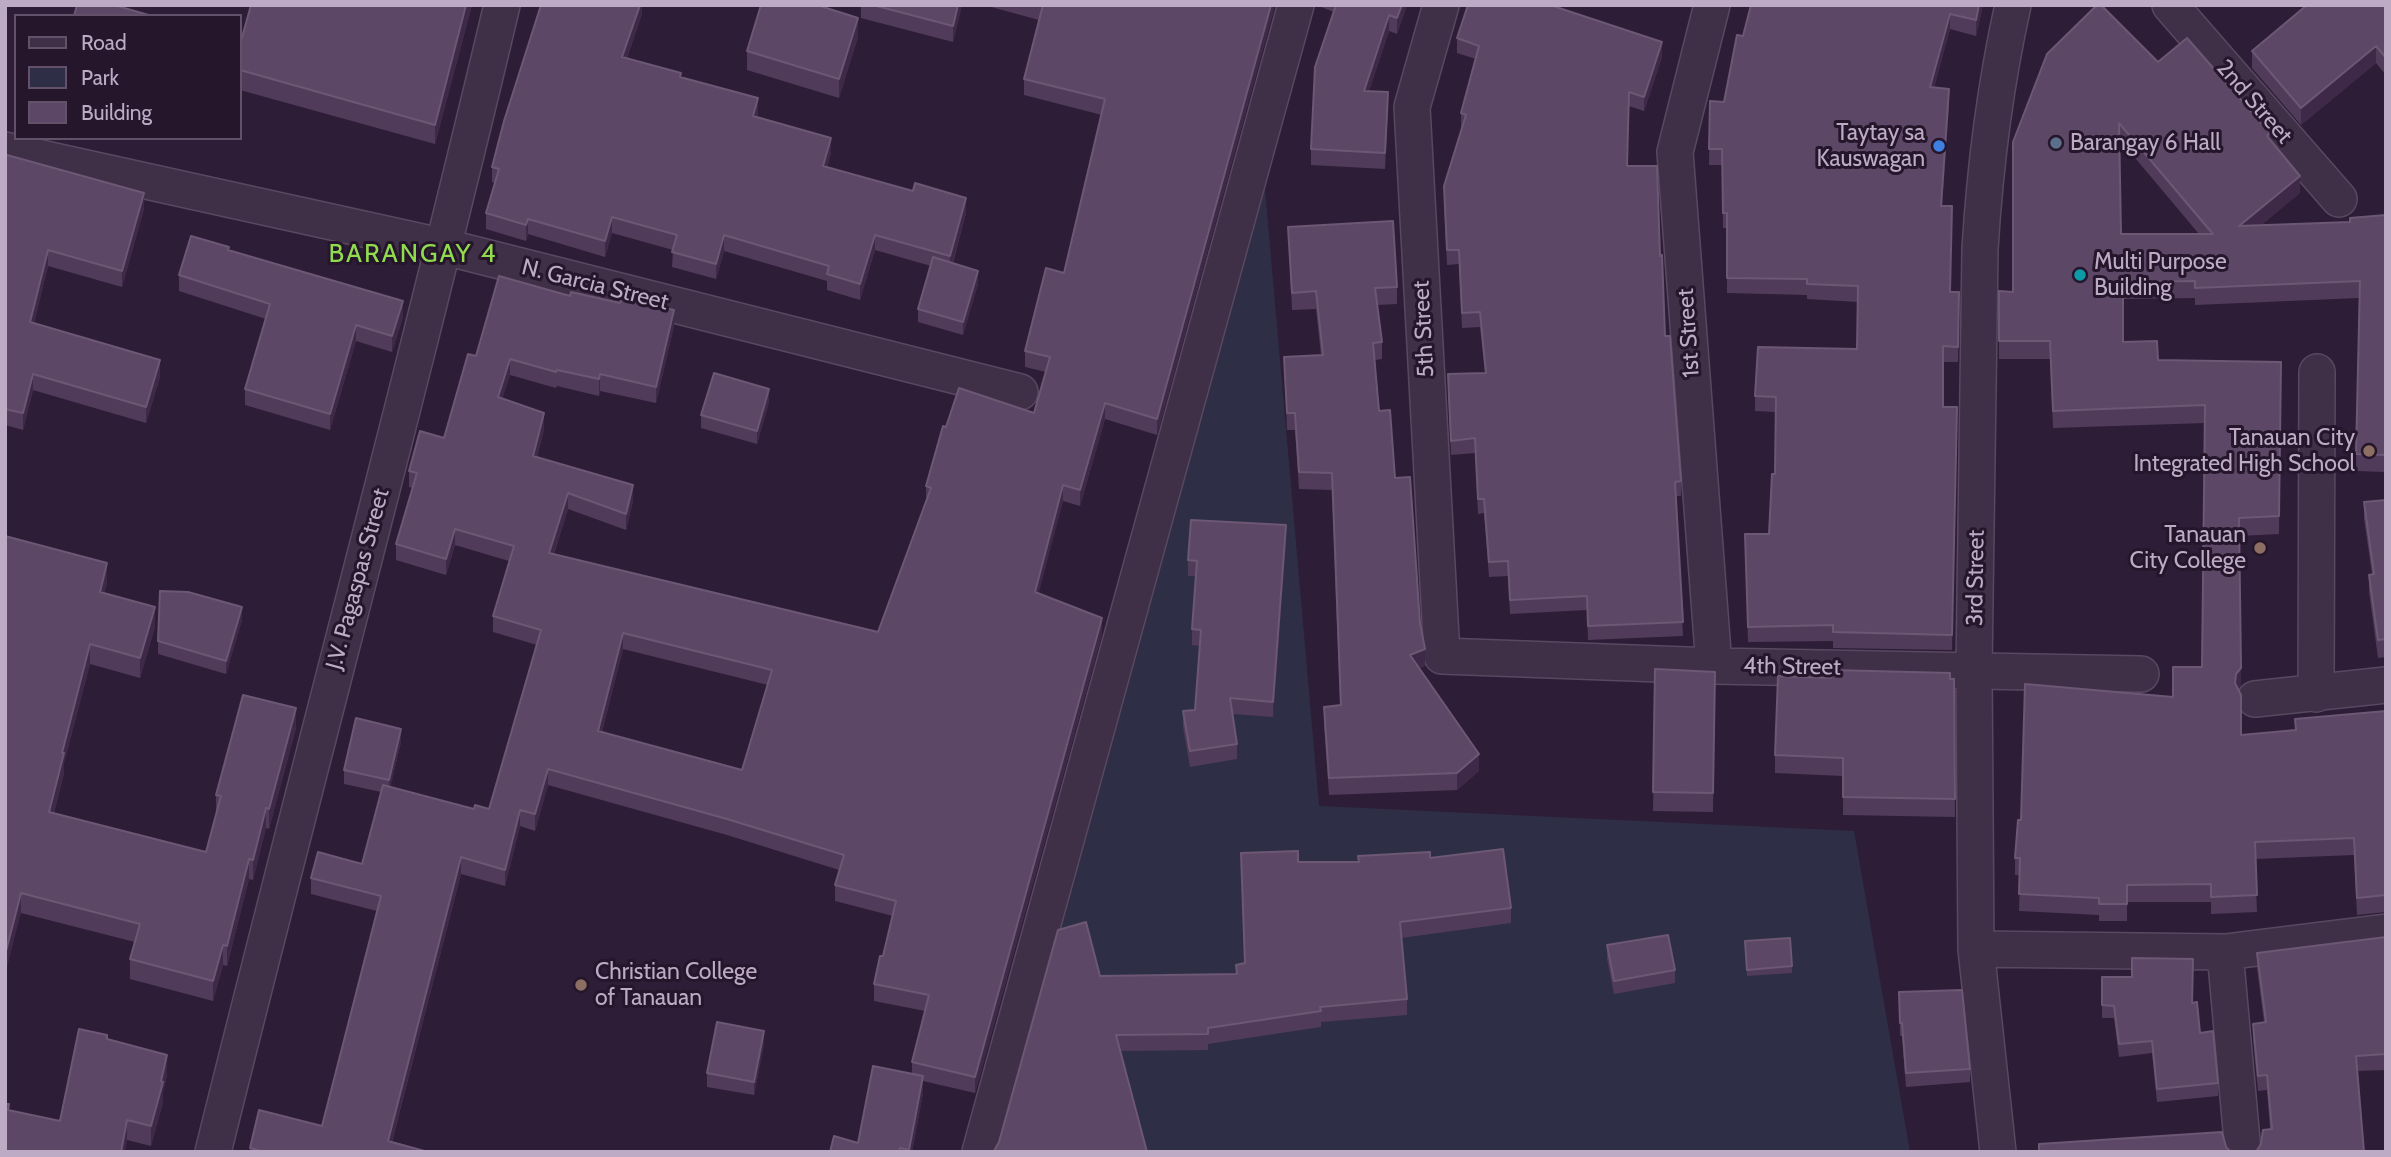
<!DOCTYPE html>
<html>
<head>
<meta charset="utf-8">
<style>
  body { margin:0 }
  #map { position:relative; width:2391px; height:1157px; overflow:hidden; background:#2e1d37; font-family:Cabin,sans-serif }
  canvas { display:block }
  .frame { position:absolute; inset:0; border:7px solid #bdaac5; pointer-events:none }
  .legend { position:absolute; left:14px; top:14px; width:228px; height:126px; box-sizing:border-box; background:#25162b; border:2px solid #625169; margin:0; padding:9px 12px; list-style:none; font-size:21px; color:#bdaac5 }
  .legend li { display:flex; align-items:center; gap:14px; height:35px }
  .legend b { width:35px; border:2px solid #625169 }
</style>
</head>
<body>
<div id="map">
<canvas width="2391" height="1157"></canvas>
<div class="frame"></div>
<ul class="legend">
<li><b style="height:9px;background:#403047"></b>Road</li>
<li><b style="height:19px;background:#2e2f47"></b>Park</li>
<li><b style="height:19px;background:#5d4766"></b>Building</li>
</ul>
</div>
<script>
const ctx = document.querySelector('canvas').getContext('2d');
ctx.lineJoin = 'round';
function fillPath(path, color) {
  ctx.fillStyle = color;
  ctx.fill(path, 'evenodd');
}
function stroke(path, color, width, dash) {
  ctx.strokeStyle = color;
  ctx.lineWidth = width;
  ctx.lineCap = dash ? 'butt' : 'round';
  ctx.setLineDash(dash || []);
  ctx.stroke(path);
}
function drawText(font, color, halo, rows, align = 'center') {
  ctx.font = font + ' Cabin,sans-serif';
  ctx.lineWidth = 6;
  ctx.setLineDash([]);
  ctx.textBaseline = 'middle';
  ctx.strokeStyle = halo;
  ctx.fillStyle = color;
  for (const [text, x, y, turn = 0] of rows) {
    ctx.save();
    ctx.translate(x, y);
    ctx.rotate((+turn || 0) * Math.PI / 180);
    ctx.textAlign = isNaN(turn) ? turn : align;
    if (halo) ctx.strokeText(text, 0, 0);
    ctx.fillText(text, 0, 0);
    ctx.restore();
  }
}
const green = new Path2D(`
  M1263 166 1319 806 1854 831 1910 1152H1097L1038 942Z`);
const minor = new Path2D(`
  M1441 5 1412 107 1442 656 1714 666 2141 674
  M1712 5 1675 152 1714 666
  M2170 5 2339 199
  M5 150 445 247 1020 392
  M2316 694 2317 372
  M2255 699 2386 685
  M1976 949 2225 952 2386 932
  M2225 952 2243 1152
  M213 1152C308 769 411 389 502 5
  M980 1152 1296 5
  M1998 1152 1976 949 1974 669 1980 249C1985 167 1995 86 2013 5`);
const wall = new Path2D(`
  M472 5 435 144 240 90V40Z
  M642 5V14L627 58 681 77 758 113 757 117 831 153 827 167 966 213 953 263 978 284 963 335 918 322V309L931 266 875 250 860 300 827 290V281L724 251 716 279 672 267 673 250 612 233 605 257 528 234 526 241 486 229V213L495 183 492 182V167Z
  M861 5H962L953 42 861 18Z
  M984 5H1275L1157 435 1105 419 1080 506 1063 501 1038 593 1102 634 975 1093 923 1081V1093L912 1152H830L858 1143 912 1074V1062L925 1011 874 1001V984L883 956 893 916 835 901V885L839 870 727 835 548 785 535 831 520 826 505 886 461 874 392 1142 428 1152H250V1148L322 1126 377 911 311 894V878L362 864 381 792 344 784V770L401 742 390 787 474 809H489L537 645 493 632V616L509 561 455 545 446 575 396 560V544L413 488 409 487V471L444 438 476 356 674 326 656 403 600 391 599 396 557 386 556 388 510 375 502 398 544 429 537 457 633 501 626 530 568 509 554 554 878 632 926 502V486L946 427 1034 413 1046 372 1025 367V351L1064 273 1102 115 1024 95V79L1039 20ZM623 649 768 685 742 770 602 732Z
  M1316 5H1407L1397 34 1389 31 1369 91 1388 108 1385 169 1311 165V149L1334 12Z
  M1477 5H1555L1554 7 1662 57 1644 111 1629 106 1627 166 1660 256 1665 336 1681 481V496H1676L1683 636 1588 640 1587 610 1510 614 1508 576 1489 577 1484 513 1478 514 1475 453 1451 455 1448 389V374L1485 373 1480 327 1462 328 1459 264 1447 265 1444 201V186L1462 128H1461V113L1476 59 1457 53V38Z
  M1983 5 1976 36 1950 29 1934 88 1949 104 1942 206 1950 292H1959L1958 362H1943V407L1957 423 1952 650 1833 648V641L1748 642 1745 550 1769 534 1775 474 1776 412 1755 411V396L1857 349 1858 302 1807 299V295L1727 293V228H1723L1722 165H1709L1710 101 1724 102 1743 36Z
  M2386 5V75L2376 63 2301 125 2252 68V51Z
  M858 37 839 98 747 70V51Z
  M2158 62 2270 140 2300 193 2261 225 2350 222 2386 215V472L2356 471 2359 298 2195 305V298L2123 299V342L2158 360 2281 362 2279 534 2239 536 2241 686 2238 689 2241 735 2295 730V719L2386 711V912L2357 915 2354 855 2255 859 2257 912 2211 914V902H2127V921H2099V915L2019 911 2020 875H2015V858L2021 820 2173 696 2202 667 2205 423 2053 428 2050 359H1999V291L2013 292ZM2120 140 2199 234H2121Z
  M5 161 144 209 122 287 48 266 34 323 160 377 146 423 33 390 23 430 5 425Z
  M1288 227 1397 287V304L1377 305 1382 342V359L1375 360 1379 411 1395 478 1420 623 1425 666 1419 668 1479 771 1457 790 1329 795 1324 724V707L1340 706 1332 490 1299 489 1295 430H1287L1284 357 1321 355 1316 309 1292 310Z
  M229 250 403 317 392 352 356 341 330 430 245 405V389L266 319 179 291V275Z
  M769 402 757 444 701 428V415Z
  M2386 500V657L2378 658 2369 592V575L2372 574 2364 519V502Z
  M5 536 107 583 104 593 155 627 140 678 90 664 64 763V773L54 813 206 852 216 812V795L296 728 269 829 266 828 253 880 249 879 227 966 223 965 213 1001 130 979V959L135 942 21 913Z
  M1286 541 1273 717 1233 714 1237 744V759L1190 767 1183 727V711L1195 710 1200 646 1192 645V629L1196 576H1188V560Z
  M242 620 226 674 158 654V641Z
  M1655 669 1715 672 1713 812 1653 811Z
  M1831 678 1954 679 1955 817 1843 815V776L1775 773V755Z
  M1241 853 1298 862H1358L1430 858 1511 908V923L1401 938 1407 999V1015L1321 1022V1027L1208 1044V1050L1120 1051 1147 1152H994L1100 976 1236 974V965L1244 963Z
  M2386 937V1070L2357 1071 2261 1144 2270 1129 2267 1090 2258 1091 2253 1039V1024L2264 1022 2257 968V953Z
  M1607 945 1675 970V983L1614 994 1607 959Z
  M1745 948 1792 966V973L1747 976Z
  M2102 977 2192 1003 2200 1033 2218 1083V1096L2157 1102 2152 1053 2119 1057 2114 1018H2102Z
  M1899 992 1970 1069V1082L1906 1087 1902 1036H1900Z
  M107 1040 167 1075 163 1092V1102L151 1146 9 1110 60 1121Z
  M764 1044 754 1095 707 1087V1073Z`);
const shadedWall = new Path2D(`
  M466 5H472L435 144V125Z
  M640 5H642V14L622 72V57Z
  M958 5H962L953 42V26Z
  M1271 5H1275L1157 435V419Z
  M1402 5H1407L1397 34V18Z
  M1979 5H1983L1976 36V20Z
  M1950 14V29L1930 103V87Z
  M1389 15V31L1364 107V91Z
  M858 18V37L839 98V79Z
  M1662 42V57L1644 111V97Z
  M2376 46V63L2301 125V108Z
  M1949 89V104L1941 221V206Z
  M1388 92V108L1385 169V153Z
  M758 98V113L753 131V116Z
  M831 138V153L823 181V166Z
  M2300 176V193L2239 243V226Z
  M144 193V209L122 287V271Z
  M966 198V213L950 272V256Z
  M612 217V233L605 257V241Z
  M528 219V234L526 241V225Z
  M724 235V251L716 279V264Z
  M875 235V250L860 300V284Z
  M48 250V266L30 338V322Z
  M978 271V284L963 335V322Z
  M403 301V317L392 352V336Z
  M674 310V326L656 403V387Z
  M356 325V341L330 430V414Z
  M510 359V375L498 413V397Z
  M160 360V377L146 423V407Z
  M33 374V390L23 430V413Z
  M600 374V391L599 396V379Z
  M769 389V402L757 444V431Z
  M1105 403V419L1080 506V490Z
  M544 413V429L533 472V456Z
  M633 485V501L626 530V514Z
  M1063 485V501L1035 608V592Z
  M568 493V509L549 569V553Z
  M1286 525V541L1273 717V702Z
  M455 529V545L446 575V559Z
  M107 563V583L100 612V592Z
  M155 607V627L140 678V658Z
  M242 607V620L226 674V661Z
  M1102 618V634L975 1093V1077Z
  M623 633V649L598 747V731Z
  M90 644V664L64 763V773L49 832V812L62 753Z
  M1425 649V666L1410 672V655Z
  M2241 668V686L2236 692 2235 683 2236 674Z
  M296 708V728L269 829V809Z
  M401 729V742L389 794V780Z
  M1479 754V771L1457 790V773Z
  M548 769V785L535 831V814Z
  M266 808V828L253 880V860Z
  M520 810V826L505 886V870Z
  M461 857V874L389 1152 388 1141Z
  M249 859V879L227 966V946Z
  M21 893V913L5 975V955Z
  M223 945V965L213 1001V981Z
  M764 1031V1044L754 1095V1082Z
  M167 1055V1075L163 1092V1102L151 1146V1126Z
  M923 1076V1093L912 1152H909Z
  M127 1120V1140L125 1152H121Z`);
const building = new Path2D(`
  M77 5H114L152 16H74Z
  M251 5H466L435 125 240 70V40L241 41Z
  M541 5H640L622 57 681 73 680 77 758 98 753 116 831 138 823 166 913 191 915 183 966 198 950 256 875 235 860 284 827 274 829 266 724 235 716 264 672 252 677 235 612 217 605 241 528 219 526 225 486 213 499 169 492 167 504 121Z
  M761 5H817L858 18 839 79 747 51Z
  M873 5H958L953 26Z
  M1043 5H1271L1157 419 1105 403 1080 490 1063 485 1035 592 1102 618 975 1077 912 1062 929 995 874 984 880 956H883L896 901 835 885 844 855 727 819 548 769 535 814 520 810 505 870 461 857 388 1141 428 1152H265L250 1148 259 1110 322 1126 381 896 311 878 318 852 362 864 383 785 474 809 475 805 489 809 541 630 493 616 514 546 455 529 446 559 396 544 417 473 409 471 420 431 444 438 468 354 476 356 499 276 570 296 571 292 620 303 622 298 674 310 656 387 600 374 599 379 557 370 556 372 510 359 498 397 544 413 533 456 633 485 626 514 568 493 549 553 878 632 931 488 926 486 943 426 946 427 959 388 1034 413 1050 357 1025 351 1046 268 1064 273 1105 99 1024 79ZM623 633 772 670 742 770 598 731Z
  M1336 5H1402L1397 18 1389 15 1364 91 1388 92 1385 153 1311 149 1315 67Z
  M1468 5H1550L1662 42 1644 97 1629 92 1627 166H1657L1660 256 1662 255 1665 336H1670L1681 481 1675 482 1683 622 1588 626 1587 596 1510 600 1508 561 1489 562 1484 499H1478L1475 438 1451 441 1448 374 1486 373 1480 312 1462 313 1459 250H1447L1444 186 1466 115 1461 113 1479 46 1457 38Z
  M1751 5H1979L1976 20 1950 14 1930 87 1949 89 1941 206H1952L1950 292H1959L1958 347 1943 346V407H1957L1952 635 1833 632V625L1748 627 1745 534H1769L1772 474H1775L1776 397 1755 396 1758 347 1857 349 1858 286 1807 284V279L1727 278V213H1723L1722 149H1709L1710 101 1724 102 1737 35 1743 36Z
  M2097 5H2101L2158 62 2187 38 2270 133 2267 136 2300 176 2239 226 2350 222V218L2386 215V455L2356 454 2360 281 2195 288V281L2123 282V342L2157 341 2158 360 2281 362 2279 516 2239 518 2241 668 2236 674 2235 683 2241 695V735L2296 730 2295 719 2386 711V895L2357 898 2354 838 2255 842 2257 895 2211 897V884L2127 885V904H2099V898L2019 894 2020 858H2015L2018 820H2021L2025 684 2173 697V667H2202L2205 405 2053 411 2050 341H1999V291L2013 292V142L2047 54ZM2119 123 2213 234H2121Z
  M2307 5H2386V58L2376 46 2301 108 2252 51Z
  M7 155 144 193 122 271 48 250 30 322 160 360 146 407 33 374 23 413 5 409V161Z
  M1393 221 1397 287 1375 288 1382 342 1373 343 1379 411 1390 410 1395 478 1410 477 1420 623 1425 649 1410 655 1479 754 1457 773 1329 778 1324 707 1341 705 1332 473 1299 472 1295 413H1287L1284 357 1323 355 1316 291 1292 293 1288 227Z
  M191 236 229 247 228 250 403 301 392 336 356 325 330 414 245 389 270 304 179 275Z
  M933 257 978 271 963 322 918 309Z
  M714 373 769 389 757 431 701 415Z
  M2386 500V639L2378 640 2369 575 2374 574 2364 502Z
  M1191 520 1286 525 1273 702 1230 698 1237 744 1190 751 1183 711 1195 710 1201 630 1192 629 1197 561 1188 560Z
  M5 536 107 563 100 592 155 607 140 658 90 644 62 753H64L49 812 206 852 221 796 216 795 243 695 296 708 269 809 266 808 253 860 249 859 227 946 223 945 213 981 130 959 140 924 21 893 5 955Z
  M160 591 188 592 242 607 226 661 158 641Z
  M1655 669 1715 672 1713 793 1653 792Z
  M1831 670 1950 673V679H1954L1955 799 1843 797V758L1775 755 1778 676 1831 678Z
  M356 718 401 729 389 780 344 770Z
  M1503 849 1511 908 1400 922 1407 999 1320 1007 1321 1011 1208 1028V1034L1116 1035 1147 1152H999L994 1151 999 1142 1058 930 1086 922 1100 976 1237 974 1236 965 1245 963 1241 853 1298 851V862H1359L1358 856 1430 852V858Z
  M1668 935 1675 970 1614 981 1607 945Z
  M2386 937V1054L2356 1056 2364 1152H2256L2261 1144 2263 1130 2272 1129 2267 1075 2258 1076 2253 1024 2266 1022 2257 953Z
  M1790 938 1792 966 1747 970 1745 941Z
  M2132 958 2193 959 2192 1003 2197 1002 2200 1033 2213 1031 2218 1083 2157 1089 2152 1041 2119 1044 2114 1006 2102 1005V977H2132Z
  M1962 990 1970 1069 1906 1073 1902 1023H1900L1899 992Z
  M717 1022 764 1031 754 1082 707 1073Z
  M79 1029 107 1035V1039L167 1055 161 1081 163 1082 151 1126 127 1120 121 1152H5V1104H9L8 1110 60 1121Z
  M873 1066 923 1076 909 1150 900 1148 899 1152H830L834 1136 858 1143Z
  M2222 1132 2226 1147 2231 1152H2039V1144Z`);
const markers = [
  [2056,143,7,"#5c6f8a"],
  [1939,146,7,"#3f7fe0"],
  [2080,275,7,"#0f9aa8"],
  [2369,451,7,"#8d6e63"],
  [2260,548,7,"#8d6e63"],
  [581,985,7,"#8d6e63"]
];
const streetNames = [
  ["2nd Street",2254,102,49],
  ["N. Garcia Street",595,285,14],
  ["5th Street",1424,329,-93],
  ["1st Street",1689,333,-94],
  ["3rd Street",1976,578,-89],
  ["J.V. Pagaspas Street",358,579,-75],
  ["4th Street",1792,667,1]
];
const poiNames = [
  ["Taytay sa",1925,133],
  ["Kauswagan",1925,159],
  ["Barangay 6 Hall",2070,143,"left"],
  ["Multi Purpose",2094,262,"left"],
  ["Building",2094,288,"left"],
  ["Tanauan City",2355,438],
  ["Integrated High School",2355,464],
  ["Tanauan",2246,535],
  ["City College",2246,561],
  ["Christian College",595,972,"left"],
  ["of Tanauan",595,998,"left"]
];
const quarterNames = [
  ["BARANGAY 4",413,254]
];
fillPath(green, '#2e2f47');
stroke(minor, '#584860', 38);
stroke(minor, '#403047', 35);
fillPath(wall, '#513b5b');
fillPath(shadedWall, '#3e2a48');
fillPath(building, '#5d4766');
stroke(building, '#6c5775', 2);
for (const [x, y, r, color] of markers) {
  const dot = new Path2D();
  dot.arc(x, y, r, 0, 2 * Math.PI);
  ctx.fillStyle = color;
  ctx.fill(dot);
  stroke(dot, '#25162b', 2.5);
}
drawText('23px', '#bdaac5', '#25162b', streetNames);
drawText('23px', '#bdaac5', '#25162b', poiNames, 'right');
ctx.letterSpacing = '2px';
drawText('26px', '#91dc4e', '#25162b', quarterNames);
ctx.letterSpacing = '0px';
</script>
</body>
</html>
